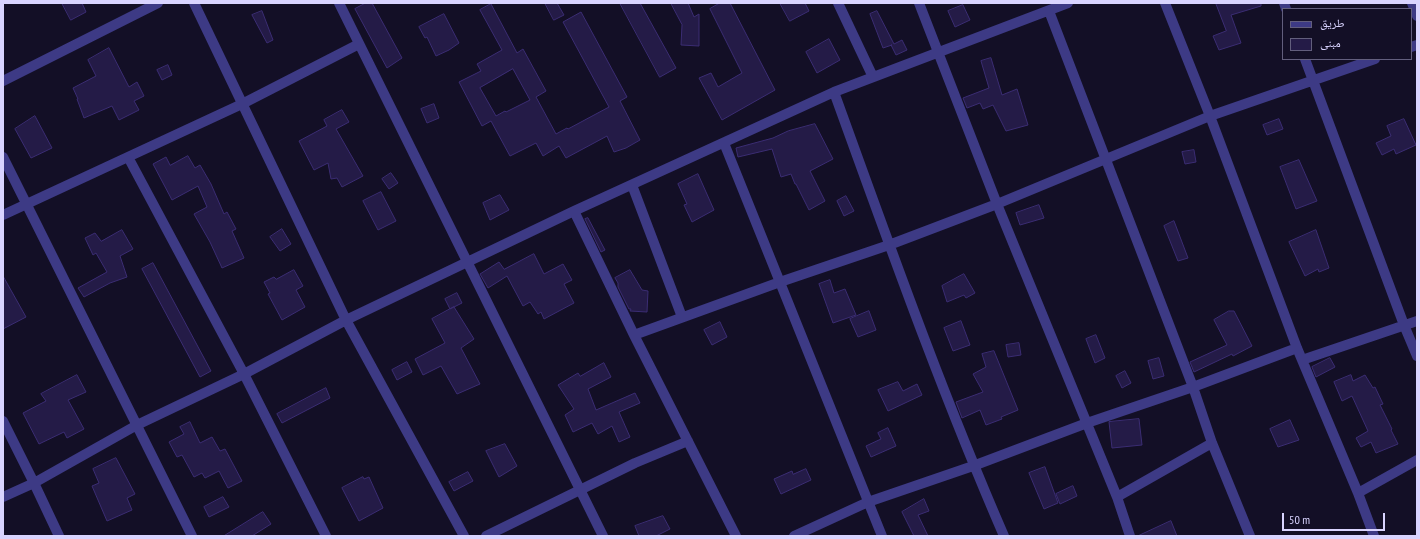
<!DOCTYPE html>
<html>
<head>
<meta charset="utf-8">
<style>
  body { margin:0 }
  #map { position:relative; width:1420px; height:539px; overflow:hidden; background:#130f26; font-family:"PT Sans Narrow","Noto Naskh Arabic",sans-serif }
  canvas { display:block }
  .frame { position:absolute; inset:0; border:4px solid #d9d4ff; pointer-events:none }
  .legend { position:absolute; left:1282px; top:8px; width:130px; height:52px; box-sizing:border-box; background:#130f26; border:1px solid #625e7d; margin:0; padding:5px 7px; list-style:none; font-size:12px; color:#d9d4ff }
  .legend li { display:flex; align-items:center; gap:8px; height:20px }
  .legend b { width:20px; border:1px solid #625e7d }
  .scale { position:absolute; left:1282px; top:513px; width:103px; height:18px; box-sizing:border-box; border:2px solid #d9d4ff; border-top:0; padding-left:5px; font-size:12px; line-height:14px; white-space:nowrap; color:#d9d4ff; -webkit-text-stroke:3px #130f26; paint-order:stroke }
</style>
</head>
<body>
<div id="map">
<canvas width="1420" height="539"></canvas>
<div class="frame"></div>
<ul class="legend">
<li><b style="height:5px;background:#3d3a85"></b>طريق</li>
<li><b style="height:11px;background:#241b47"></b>مبنى</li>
</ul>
<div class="scale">50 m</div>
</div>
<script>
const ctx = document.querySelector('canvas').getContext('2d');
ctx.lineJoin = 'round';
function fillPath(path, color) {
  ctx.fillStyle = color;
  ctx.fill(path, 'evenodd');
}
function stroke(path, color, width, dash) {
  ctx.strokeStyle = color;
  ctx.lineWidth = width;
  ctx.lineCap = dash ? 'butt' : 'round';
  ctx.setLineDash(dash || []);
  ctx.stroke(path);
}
const building = new Path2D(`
  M62 3H82L86 12 71 20Z
  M366 3H372L402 58 387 68 355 9Z
  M545 3H557L564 15 554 20Z
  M620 3H640L676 68 660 77Z
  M671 3H688L694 17 699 14V46L681 45 682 25Z
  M720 3H730L775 90 722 120 699 78 711 73 718 87 742 73 710 9Z
  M780 3H805L809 11 790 21Z
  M1216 3H1261V6L1231 15 1241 43 1219 50 1213 36 1226 31Z
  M491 4 517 53 523 49 546 91 536 97 556 134 567 128 568 129 609 107 563 22 581 12 627 97 620 101 640 140 626 148 614 152 607 136 566 158 559 146 543 156 536 143 510 156 491 121 482 126 459 82 481 71 477 64 502 50 480 10ZM513 69 530 100 506 112 505 111 496 116 480 88Z
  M963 5 970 20 955 27 948 11Z
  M262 11 273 40 267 43 252 15Z
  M877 11 894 44 902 40 907 50 896 55 891 45H892L883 48 870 14Z
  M444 14 459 43 449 50 436 56 427 37 425 38 419 27Z
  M829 39 840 60 817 73 806 52Z
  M109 48 129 87 137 82 144 96 134 101 139 110 119 120 112 106 84 118 77 99H78L73 88 96 76 88 60Z
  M991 58 1002 95 1017 89 1028 125 1006 131 993 105 983 109 980 103 967 108 963 98 989 88 981 61Z
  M168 65 172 75 162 80 157 70Z
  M434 104 439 118 427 123 421 109Z
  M342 110 349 122 336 129 363 176 342 187 337 178 331 179 328 163 314 170 299 141 327 126 324 120Z
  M35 116 52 148 31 158 15 129Z
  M1279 119 1283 129 1267 135 1263 125Z
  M1404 119 1416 145 1396 154 1394 149 1382 155 1376 143 1391 136 1387 126Z
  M815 124 833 159 810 171 825 201 809 210 796 184H795L791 174 781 177 772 149 738 157 736 148 773 138 788 131Z
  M1194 150 1196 162 1185 164 1182 152Z
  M188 156 195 168 200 165 211 184 224 214 227 212 236 229 232 231 244 258 222 268 210 242 194 214 207 207 198 186 172 200 153 164 166 157 170 165Z
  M1299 160 1317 201 1296 209 1280 167Z
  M391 173 398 183 389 189 382 179Z
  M698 174 714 210 692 222 684 205 687 204 678 184Z
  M381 192 396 221 378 230 363 201Z
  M500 195 509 210 490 220 483 203Z
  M846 196 854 211 844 216 837 201Z
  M1039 205 1044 218 1020 225 1016 213Z
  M588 218 605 250 601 252 585 219Z
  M1174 221 1188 258 1178 261 1164 226Z
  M282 229 291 244 280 251 270 237Z
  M122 230 133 249 120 256 127 277 110 283 84 297 78 288 107 272 96 253 93 255 85 238 95 233 101 241Z
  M1316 230 1329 268 1319 272 1318 269 1305 276 1289 242Z
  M534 254 544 274 563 264 572 280 564 284 574 303 544 319 541 312 538 314 530 302 523 306 507 276 488 288 480 274 499 262 504 269Z
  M153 263 211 371 200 377 142 269Z
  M294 270 303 286 296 290 305 307 282 320 268 294 270 293 264 282 274 277 276 279Z
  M630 270 642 290 648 291 647 312 630 311 631 309H629L618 287V283L615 278Z
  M964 274 975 293 966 298 964 295 947 302 942 286Z
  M3 276 26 317 3 329Z
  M830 280 834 293 845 289 856 315 833 323 819 284Z
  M457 293 462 303 450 309 445 299Z
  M454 307 474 339 461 348 480 384 457 394 441 366 423 375 415 359 445 343 432 319Z
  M869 311 876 330 858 337 850 319Z
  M1229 311H1234L1252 346 1233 356 1232 354 1194 372 1190 362 1227 345 1214 320Z
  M961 321 970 345 953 351 944 328Z
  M720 322 727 337 712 345 704 330Z
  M1096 335 1105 358 1095 363 1086 339Z
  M1019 343 1021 355 1008 357 1006 345Z
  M994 351 1018 410 1001 417 1002 419 986 425 980 410 962 418 956 402 983 392 973 374 986 367 982 354Z
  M1159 358 1164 376 1153 379 1148 361Z
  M1330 358 1335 367 1316 377 1312 367Z
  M407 362 412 372 397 380 392 370Z
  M604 363 611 377 588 389 596 410 635 393 640 403 619 412 630 437 619 442 612 426 598 434 592 423 573 432 565 415 574 409 558 385 578 373 580 376Z
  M1125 371 1131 383 1122 388 1116 376Z
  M77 375 86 392 68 400 84 429 67 438 64 432 39 444 23 413 46 401 41 394Z
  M1351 375 1353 381 1365 375 1373 388 1375 387 1383 404 1380 405 1392 429 1391 430 1398 444 1376 453 1371 442 1361 447 1356 438 1368 431 1352 396 1342 401 1334 382Z
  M898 382 903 391 917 384 922 395 888 411 878 390Z
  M326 388 330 398 282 423 277 414Z
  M1139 419 1142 445 1112 448 1109 422Z
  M1290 420 1299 440 1278 447 1270 429Z
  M190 422 200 443 212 437 220 451 225 449 242 481 228 488 219 471 205 478 202 473 194 477 182 455 177 457 169 442 184 434 180 427Z
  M888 428 896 446 871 457 866 446 881 439 878 433Z
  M505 444 517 466 499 477 486 451Z
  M116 458 135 494 127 498 132 510 107 521 92 486 99 483 93 469Z
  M1045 467 1058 503 1044 509 1029 473Z
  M806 469 811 480 781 494 774 479 792 471 793 474Z
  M468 472 473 481 454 491 449 482Z
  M363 477 364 479 369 477 383 508 359 521 342 488Z
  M1073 486 1077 496 1060 504 1056 494Z
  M223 497 229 507 209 517 204 507Z
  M924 499 929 511 918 515 928 536H914L902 512Z
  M263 512 271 524 252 536H224Z
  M663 516 670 529 656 536H639L635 526Z
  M1171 521 1177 536H1138Z`);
const street = new Path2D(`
  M194 3 346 320 464 536
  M339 3 603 536
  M838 3 873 77
  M919 3 997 204 1117 497 1130 536
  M1165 3 1210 116 1297 348 1358 493 1374 536
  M1284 3 1286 9
  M1412 3 1417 16
  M1049 11 1193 387 1212 443 1250 536
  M1411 47 1417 45
  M1305 59 1404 325 1417 356
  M3 81 158 3
  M834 92C888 241 941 391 1004 536
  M724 143 882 536
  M3 157 192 536
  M128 157 244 374 326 536
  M632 185 682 317
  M574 211 634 335 736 536
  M3 215 242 104 359 44
  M634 335 780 282 889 245 997 204 1210 116 1375 59
  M1302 360 1417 321
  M3 421 34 483 59 536
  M1358 493 1417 460
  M3 497 34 483 137 425 244 374 346 320 574 211 834 92 1068 3
  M1117 497 1212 443
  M486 536 635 463 688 441
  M794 536 868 502 973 466 1087 423 1193 387 1297 348`);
fillPath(building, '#241b47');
stroke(building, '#3b2d73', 1);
stroke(street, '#3d3a85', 10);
</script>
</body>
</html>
